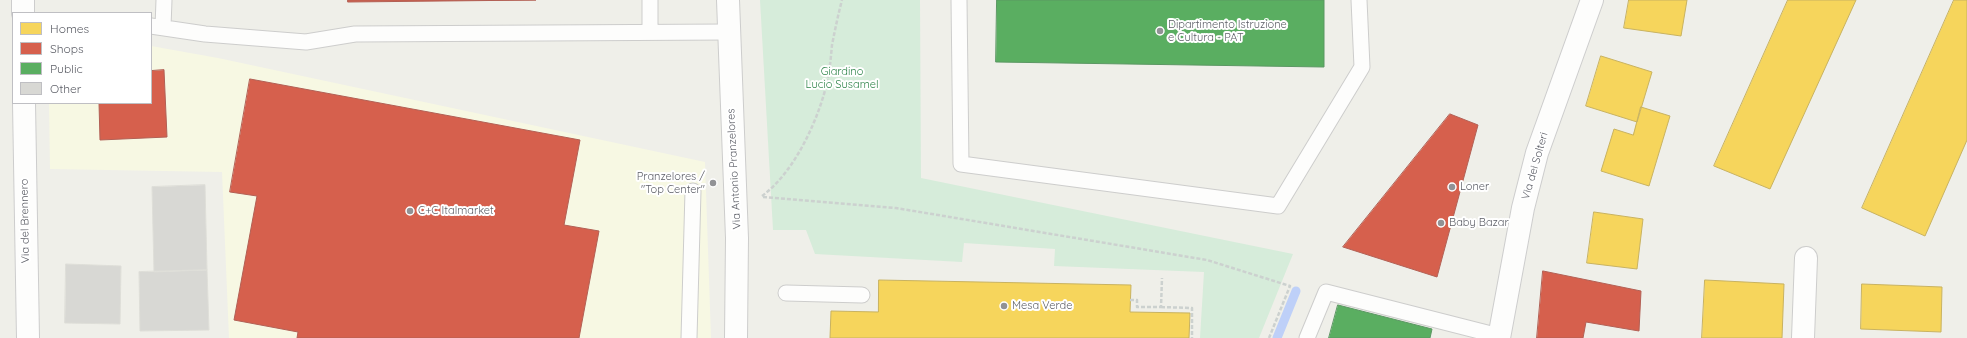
<!DOCTYPE html>
<html>
<head>
<meta charset="utf-8">
<style>
  body { margin:0 }
  #map { position:relative; width:1967px; height:338px; overflow:hidden; background:#efefe9; font-family:Quicksand,sans-serif }
  canvas { display:block }
  .legend { position:absolute; left:12px; top:12px; width:140px; height:92px; box-sizing:border-box; background:#fff; border:1px solid #bfbfc3; margin:0; padding:5px 7px; list-style:none; font-size:12px; color:#5e6068 }
  .legend li { display:flex; align-items:center; gap:8px; height:20px }
  .legend b { width:20px; border:1px solid #bfbfc3 }
</style>
</head>
<body>
<div id="map">
<canvas width="1967" height="338"></canvas>
<ul class="legend">
<li><b style="height:11px;background:#f6d55c"></b>Homes</li>
<li><b style="height:11px;background:#d6604d"></b>Shops</li>
<li><b style="height:11px;background:#5aae61"></b>Public</li>
<li><b style="height:11px;background:#d8d8d4"></b>Other</li>
</ul>
</div>
<script>
const ctx = document.querySelector('canvas').getContext('2d');
ctx.lineJoin = 'round';
function fillPath(path, color) {
  ctx.fillStyle = color;
  ctx.fill(path, 'evenodd');
}
function stroke(path, color, width, dash) {
  ctx.strokeStyle = color;
  ctx.lineWidth = width;
  ctx.lineCap = dash ? 'butt' : 'round';
  ctx.setLineDash(dash || []);
  ctx.stroke(path);
}
function drawText(font, color, halo, rows, align = 'center') {
  ctx.font = font + ' Quicksand,sans-serif';
  ctx.lineWidth = 4;
  ctx.setLineDash([]);
  ctx.textBaseline = 'middle';
  ctx.strokeStyle = halo;
  ctx.fillStyle = color;
  for (const [text, x, y, turn = 0] of rows) {
    ctx.save();
    ctx.translate(x, y);
    ctx.rotate((+turn || 0) * Math.PI / 180);
    ctx.textAlign = isNaN(turn) ? turn : align;
    if (halo) ctx.strokeText(text, 0, 0);
    ctx.fillText(text, 0, 0);
    ctx.restore();
  }
}
const commercial = new Path2D(`
  M151 46 218 58 705 162 711 338H229L222 172 50 169 49 103H151Z`);
const green = new Path2D(`
  M760 0H920L921 178 1293 254 1259 338H1200L1204 272 1054 266 1055 249 964 243 962 262 815 254 806 230H773Z`);
const homes = new Path2D(`
  M1629 0H1687L1681 36 1624 28Z
  M1788 0H1856L1770 189 1714 166Z
  M1954 0H1967V140L1925 236 1862 208Z
  M1601 56 1652 72 1637 122 1586 106Z
  M1641 107 1670 116 1649 186 1601 171 1614 129 1633 135Z
  M1594 212 1643 219 1637 269 1587 263Z
  M879 280 1131 285 1130 312 1190 313 1189 338H830L831 311 878 312Z
  M1705 280 1784 284 1782 338H1702Z
  M1862 284 1942 287 1941 332 1861 329Z`);
const shops = new Path2D(`
  M348 0H536L348 2Z
  M164 70 167 137 100 140 99 103H151V71Z
  M250 79 580 140 564 225 599 231 579 338H297L298 332 234 320 257 196 230 192Z
  M1450 114 1478 125 1437 277 1343 247Z
  M1543 271 1641 291 1639 331 1586 322 1583 338H1537Z`);
const public = new Path2D(`
  M997 0H1324V67L996 62Z
  M1338 305 1432 329 1430 338H1329Z`);
const stream = new Path2D(`
  M1277 338 1296 291`);
const building = new Path2D(`
  M205 185 207 270 154 272 152 187Z
  M66 264 121 266 120 324 65 323Z
  M207 270 209 330 140 331 139 272Z`);
const path = new Path2D(`
  M762 196C795 172 820 117 828 78 830 67 831 56 832 45 835 30 838 15 842 0
  M763 197 896 208 1207 260 1290 286 1269 338
  M1130 300H1137V307H1161L1162 278
  M1161 307 1192 308V338`);
const lane = new Path2D(`
  M959 0 961 164 1278 206 1362 67 1359 0
  M151 26 205 34 306 42 355 34 728 32
  M163 27 164 0
  M650 32V0
  M786 293 862 295
  M689 338 693 191
  M1307 338 1326 292 1499 336`);
const street = new Path2D(`
  M728 0 737 238 736 338
  M1803 338 1806 258`);
const secondary = new Path2D(`
  M23 0V13
  M24 103 28 338
  M1499 338 1523 208 1537 153 1592 0`);
const markers = [
  [1160,31,4,"#919295"],
  [713,183,4,"#919295"],
  [1452,187,4,"#919295"],
  [410,211,4,"#919295"],
  [1441,223,4,"#919295"],
  [1004,306,4,"#919295"]
];
const poiNames = [
  ["Dipartimento Istruzione",1168,25],
  ["e Cultura - PAT",1168,38],
  ["Pranzelores /",705,177,"right"],
  ["\"Top Center\"",705,190,"right"],
  ["Loner",1460,187],
  ["C+C Italmarket",418,211],
  ["Baby Bazar",1449,223],
  ["Mesa Verde",1012,306]
];
const parkNames = [
  ["Giardino",842,72],
  ["Lucio Susamel",842,85]
];
const streetNames = [
  ["Via dei Solteri",1535,166,-74],
  ["Via Antonio Pranzelores",734,169,-93],
  ["Via del Brennero",25,221,-91]
];
fillPath(commercial, '#f7f8e3');
fillPath(green, '#d6ecda');
fillPath(homes, '#f6d55c');
stroke(homes, '#c8b260', 1);
fillPath(shops, '#d6604d');
stroke(shops, '#b26055', 1);
fillPath(public, '#5aae61');
stroke(public, '#5b9763', 1);
stroke(stream, '#bed0f8', 9);
fillPath(building, '#d8d8d4');
stroke(building, '#deded8', 1);
stroke(lane, '#cdcdcc', 17);
stroke(street, '#cdcdcc', 24);
stroke(secondary, '#cdcdcd', 24);
stroke(path, '#ccd1cf', 2.5, [4, 2]);
stroke(lane, '#fdfdfc', 15);
stroke(street, '#fdfdfc', 22);
stroke(secondary, '#fdfdfc', 22);
for (const [x, y, r, color] of markers) {
  const dot = new Path2D();
  dot.arc(x, y, r, 0, 2 * Math.PI);
  ctx.fillStyle = color;
  ctx.fill(dot);
  stroke(dot, '#fff', 1.5);
}
drawText('11px', '#5e6068', '#fff', poiNames, 'left');
drawText('11px', '#30854b', '#fff', parkNames);
drawText('11px', '#5e6068', '#fff', streetNames);
</script>
</body>
</html>
